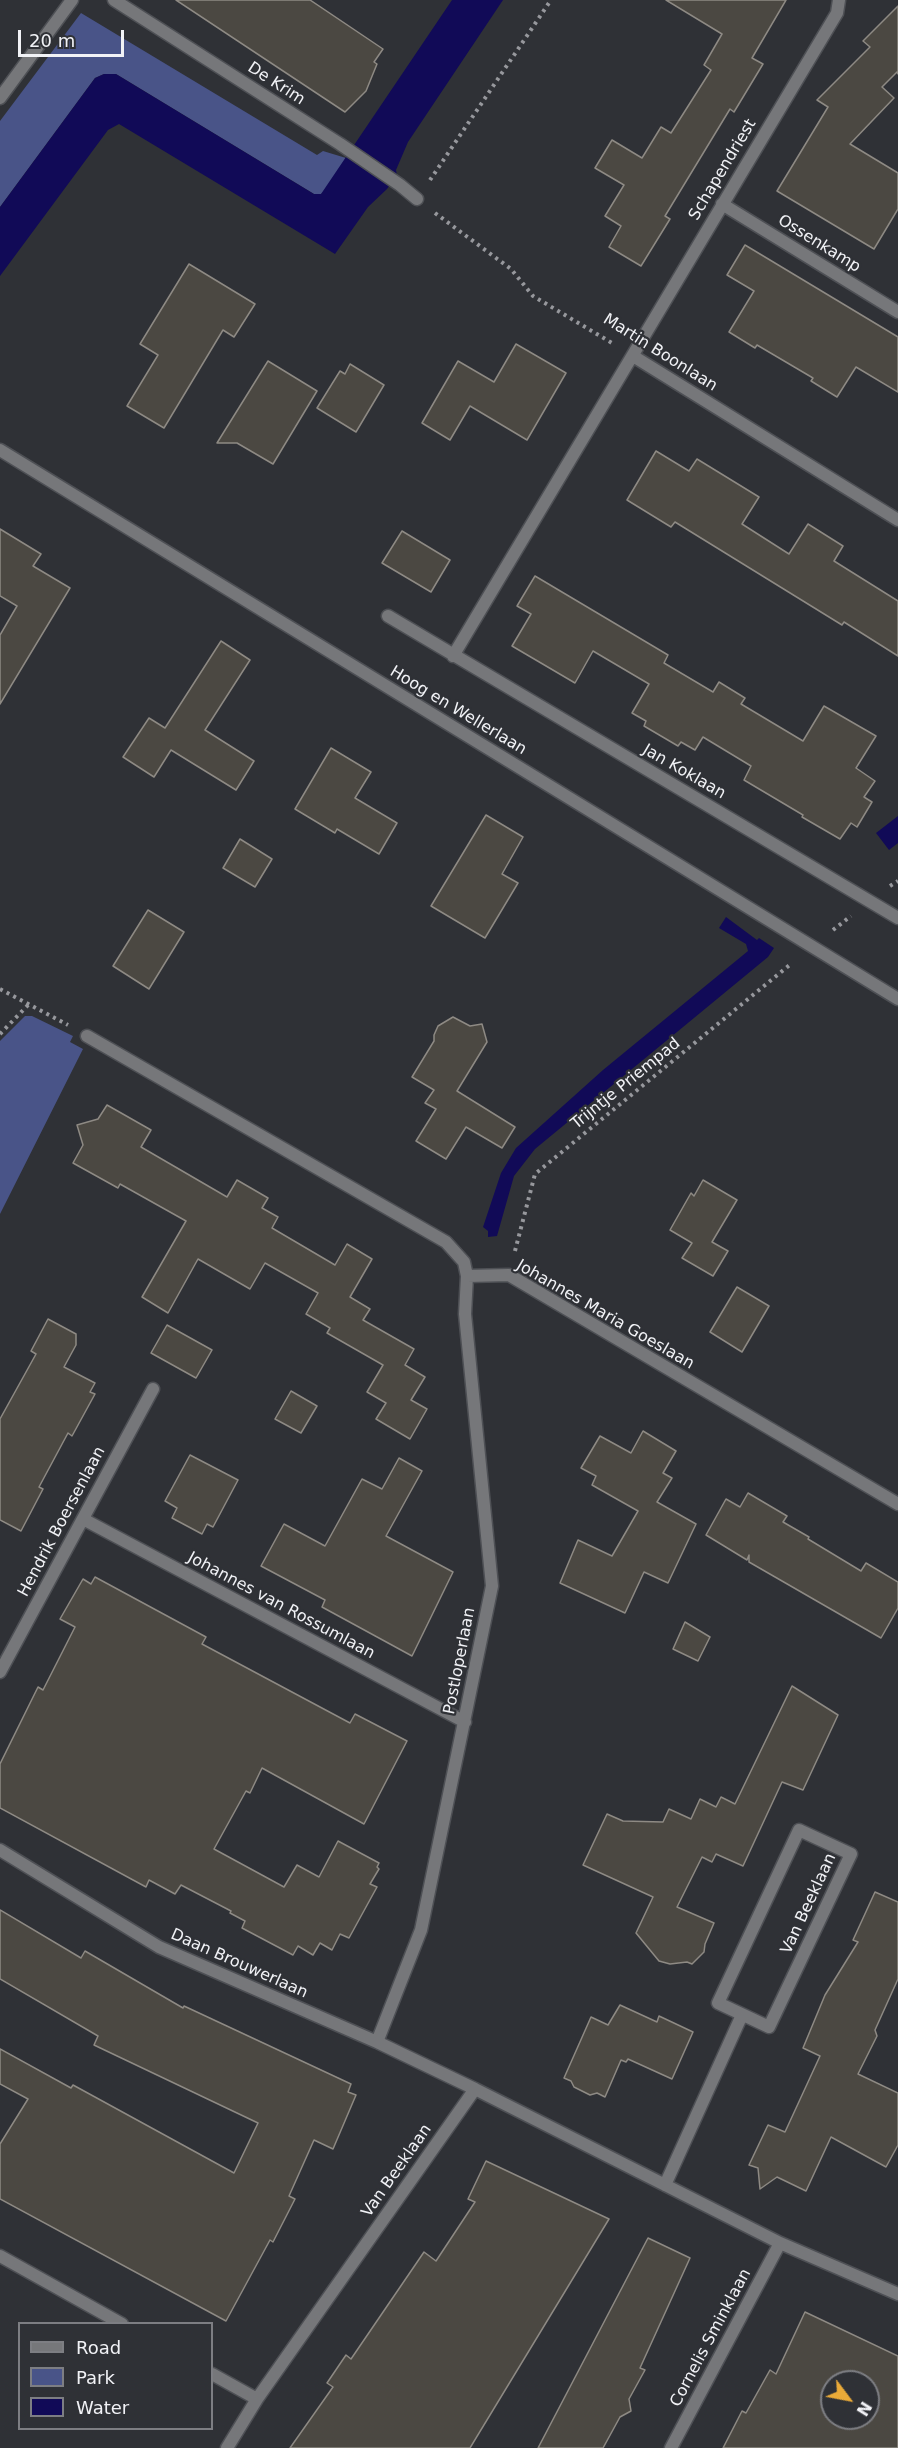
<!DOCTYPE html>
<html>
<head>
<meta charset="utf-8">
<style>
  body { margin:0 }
  #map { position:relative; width:898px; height:2448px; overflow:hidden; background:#2f3136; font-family:"DejaVu Sans",sans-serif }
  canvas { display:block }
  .legend { position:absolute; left:18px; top:2322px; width:195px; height:108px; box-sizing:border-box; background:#2f3136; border:2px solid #7d7e83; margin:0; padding:8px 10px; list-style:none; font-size:18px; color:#f1f2f6 }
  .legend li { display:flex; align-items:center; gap:12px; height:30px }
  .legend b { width:30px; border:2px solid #7d7e83 }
  .north { position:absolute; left:820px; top:2370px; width:60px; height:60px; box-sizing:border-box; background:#2f3136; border:2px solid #7d7e83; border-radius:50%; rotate:122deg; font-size:16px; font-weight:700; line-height:24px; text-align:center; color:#f1f2f6 }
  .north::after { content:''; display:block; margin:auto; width:21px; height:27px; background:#eaaa38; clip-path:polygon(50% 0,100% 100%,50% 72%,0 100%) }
  .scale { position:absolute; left:18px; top:30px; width:106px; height:27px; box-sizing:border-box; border:3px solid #f1f2f6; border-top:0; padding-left:8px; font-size:18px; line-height:21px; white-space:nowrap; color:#f1f2f6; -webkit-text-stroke:4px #2f3136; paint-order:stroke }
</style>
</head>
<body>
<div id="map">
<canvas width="898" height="2448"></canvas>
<ul class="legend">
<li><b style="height:8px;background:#76777a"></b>Road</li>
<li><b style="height:16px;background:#495488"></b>Park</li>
<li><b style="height:16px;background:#110a57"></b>Water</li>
</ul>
<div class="north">N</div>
<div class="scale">20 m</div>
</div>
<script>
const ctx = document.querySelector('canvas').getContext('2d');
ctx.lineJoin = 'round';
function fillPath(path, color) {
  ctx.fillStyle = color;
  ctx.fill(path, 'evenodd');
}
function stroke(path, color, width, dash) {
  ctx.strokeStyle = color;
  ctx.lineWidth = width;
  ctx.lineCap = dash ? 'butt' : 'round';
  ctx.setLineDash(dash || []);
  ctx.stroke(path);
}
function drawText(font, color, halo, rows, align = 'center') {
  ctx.font = font + ' "DejaVu Sans",sans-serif';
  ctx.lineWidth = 4.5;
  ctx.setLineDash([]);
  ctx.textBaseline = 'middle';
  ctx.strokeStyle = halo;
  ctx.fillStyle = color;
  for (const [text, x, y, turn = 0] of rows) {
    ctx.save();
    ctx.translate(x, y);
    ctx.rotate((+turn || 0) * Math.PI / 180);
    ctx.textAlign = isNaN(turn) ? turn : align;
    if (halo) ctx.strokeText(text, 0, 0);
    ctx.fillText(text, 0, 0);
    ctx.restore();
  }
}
const green = new Path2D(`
  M81 13 317 155 323 151 346 158 325 191 321 194H314L116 74H104L95 78 0 207V121Z
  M25 1016H32L73 1036 70 1042 83 1049 0 1214V1041Z`);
const water = new Path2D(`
  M452 0H503L408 142 396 170 397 175 387 189 368 207 335 254 119 124 108 130 0 276V207L95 78 104 74H116L314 194H321Z
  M898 816V843L889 850 876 833Z
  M726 917 757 940 759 938 774 948 768 957 535 1149 514 1176 497 1236 488 1237V1231L483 1227 501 1173 516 1148 603 1070 748 951 746 944 719 928Z`);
const building = new Path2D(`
  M176 0H310L383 49 374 62 377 64 366 91 345 112Z
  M666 0H786L752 58 763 64 734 112 730 109 665 216 670 219 641 266 609 247 621 226 605 216 624 185 595 168 612 140 642 158 661 127 671 133 711 70 704 65 722 34Z
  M898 6V74L897 72 882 87 894 98 850 144 898 173V209L874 249 777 191 828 107 817 100 870 47 863 41Z
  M745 245 898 337V392L856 367 837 397 811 381 813 378 757 345 755 348 729 332 754 291 727 275Z
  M189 264 255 304 234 337 223 330 164 428 127 406 158 355 140 344Z
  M516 344 566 373 527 440 470 406 450 440 422 423 458 361 494 382Z
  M268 361 317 391 273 464 237 443H217Z
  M350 364 384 385 356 432 317 408 340 371 345 374Z
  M656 451 689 471 697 459 759 497 742 524 789 554 808 524 843 546 834 561 898 601V656L844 622 842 625 675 522 671 527 627 500Z
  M0 529 41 554 33 566 70 588 0 704V635L17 606 0 596Z
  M402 531 450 560 431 592 382 563Z
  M535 576 668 655 664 663 713 692 719 682 745 698 741 704 803 741 824 706 876 736 856 768 875 781 864 797 872 802 857 827 851 823 840 839 802 817 803 815 744 780 751 766 703 737 695 750 681 742 678 746 644 726 646 721 632 713 649 684 593 651 575 683 512 646 531 614 517 606Z
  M221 641 250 660 205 730 254 761 236 790 171 750 154 777 123 757 149 718 165 728Z
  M331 748 371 772 355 798 397 823 379 854 337 829 335 833 295 809Z
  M486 815 523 837 502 874 518 883 485 938 431 906Z
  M240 839 272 859 255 887 223 868Z
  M148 910 184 932 149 989 113 966Z
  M453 1017 470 1026 482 1024 487 1042 457 1091 515 1127 502 1148 466 1127 446 1159 416 1141 436 1109 425 1103 434 1090 412 1077 434 1041V1035L438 1026Z
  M107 1105 151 1130 141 1147 227 1197 237 1180 268 1198 262 1208 278 1217 272 1228 335 1265 347 1244 372 1259 350 1297 370 1309 363 1320 414 1349 405 1365 425 1377 411 1400 427 1409 410 1439 376 1419 386 1403 367 1392 383 1365 327 1333 330 1328 306 1314 318 1293 265 1263 250 1289 198 1259 168 1313 142 1297 186 1221 120 1184 118 1188 73 1163 83 1145 77 1125 98 1119Z
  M703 1180 737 1200 712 1242 728 1251 713 1276 682 1258 692 1243 670 1230 691 1193 694 1196Z
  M737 1287 769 1306 742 1352 710 1332Z
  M48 1319 76 1334V1345L64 1367 95 1383 90 1392 95 1394 72 1436 68 1433 39 1487 43 1489 21 1531 0 1520V1419L36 1354 31 1351Z
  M167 1325 212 1350 196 1378 151 1353Z
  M291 1391 317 1406 301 1433 275 1419Z
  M643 1431 676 1451 663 1473 672 1478 657 1502 696 1524 668 1583 644 1572 625 1613 560 1583 578 1540 612 1556 638 1511 592 1485 596 1476 581 1468 600 1436 631 1453Z
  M190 1455 238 1480 213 1527 207 1524 202 1534 172 1518 177 1508 165 1501Z
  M399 1458 422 1471 386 1536 453 1572 412 1656 322 1607 325 1600 261 1566 284 1524 325 1546 362 1479 382 1489Z
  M748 1493 787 1516 783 1522 809 1537 808 1539 861 1571 866 1563 898 1582V1608L881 1638 749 1562V1555L747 1560 706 1535 726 1499 740 1507Z
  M95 1577 206 1637 202 1644 350 1723 355 1714 407 1741 364 1824 262 1768 250 1793 246 1791 214 1849 284 1887 297 1865 319 1877 338 1841 379 1863 377 1867 379 1869 370 1884 377 1887 349 1938 340 1934 332 1950 320 1943 313 1955 298 1946 293 1955 242 1928 245 1921 230 1913 231 1911 181 1885 175 1894 149 1880 146 1887 0 1808V1764L38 1687 43 1690 75 1627 60 1619 83 1579 91 1584Z
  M685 1622 710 1637 698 1661 673 1649Z
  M792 1686 838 1715 803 1790 782 1782 743 1866 716 1854 712 1862 702 1857 677 1907 714 1923 705 1944 704 1952 692 1964 687 1962 670 1964 659 1961 636 1933 653 1897 583 1865 607 1814 623 1821 663 1822 669 1809 691 1819 700 1799 716 1807 721 1797 735 1804Z
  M875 1892 898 1902V1979L875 2030 877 2036 858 2074 898 2093V2145L886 2167 831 2137 806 2191 777 2177 760 2189 758 2168 749 2165 768 2125 785 2132 820 2056 803 2048 825 1995 858 1942 853 1940Z
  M0 1910 81 1958 85 1951 183 2008 184 2006 351 2084 348 2092 356 2095 333 2149 314 2140 289 2196 295 2199 273 2242 270 2240 226 2321 0 2199V2144L28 2099 0 2084V2049L71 2088 73 2085 234 2173 258 2123 94 2045 98 2036 0 1979Z
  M620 2005 657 2022 659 2016 693 2032 672 2079 628 2059 626 2062 621 2060 605 2097 597 2093 590 2095 574 2087 571 2081 564 2078 591 2017 608 2025Z
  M486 2161 609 2219 470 2448H290L333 2387 327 2383 346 2355 351 2359 424 2252 436 2261 475 2202 468 2199Z
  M648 2238 690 2258 640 2368 645 2370 629 2399 631 2411 620 2417 603 2448H538Z
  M805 2312 898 2356V2448H723L742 2411 746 2413 770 2370 776 2374ZM832 2382H868V2418H832Z`);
const path = new Path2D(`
  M430 180 551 0
  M435 213 511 269 533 296 612 343
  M890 886 898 881
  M833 930 851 916
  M0 989 68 1025
  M0 1034 29 1004
  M515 1251 535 1174 792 963`);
const minor = new Path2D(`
  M114 0 340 144 400 185 417 199
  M0 98 72 0
  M722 204 898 312
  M633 356 898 520
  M0 450 898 999
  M388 616 898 918
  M453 656 837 13 839 0
  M87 1036 446 1242 464 1262 467 1276 465 1314 492 1586 421 1930 377 2042
  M467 1276 509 1275 898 1504
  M83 1519 465 1722
  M0 1672 153 1389
  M799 1830 851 1854 769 2027 718 2003Z
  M0 1850 159 1947 377 2042 475 2089
  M665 2185 742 2015
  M0 2256 122 2324
  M212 2374 257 2399
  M227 2448 257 2399 475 2089 780 2243 898 2294
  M671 2448 780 2243`);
const streetNames = [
  ["De Krim",276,84,33],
  ["Schapendriest",723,170,-59],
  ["Ossenkamp",819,244,32],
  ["Martin Boonlaan",660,353,32],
  ["Hoog en Wellerlaan",458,711,31],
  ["Jan Koklaan",684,772,30],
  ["Trijntje Priempad",626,1084,-39],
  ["Johannes Maria Goeslaan",605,1315,30],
  ["Hendrik Boersenlaan",62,1522,-62],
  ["Johannes van Rossumlaan",281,1606,28],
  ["Postloperlaan",460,1661,-79],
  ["Van Beeklaan",809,1904,-65],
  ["Daan Brouwerlaan",239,1964,24],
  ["Van Beeklaan",397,2171,-55],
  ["Cornelis Sminklaan",711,2338,-62]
];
fillPath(green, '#495488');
fillPath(water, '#110a57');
fillPath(building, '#4b4842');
stroke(building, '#8e8a84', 1.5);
stroke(minor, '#4e5055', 15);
stroke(path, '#97989d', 4, [3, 4.5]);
stroke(minor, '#76777a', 12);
drawText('16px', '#f1f2f6', '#2f3136', streetNames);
</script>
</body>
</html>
